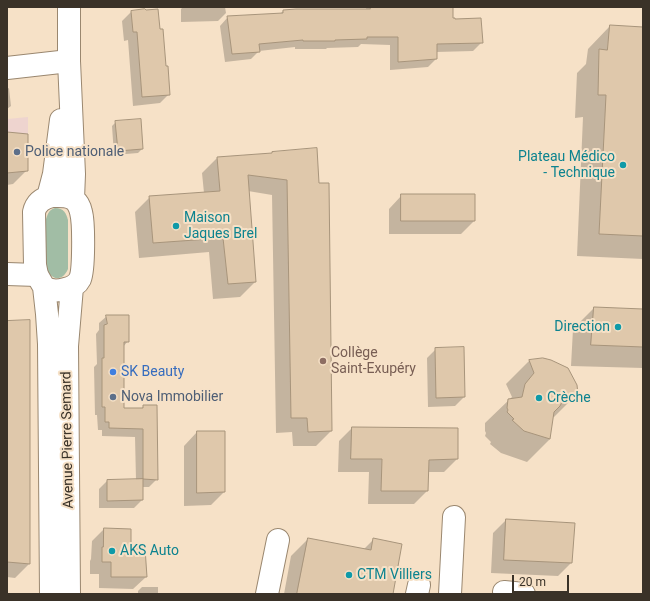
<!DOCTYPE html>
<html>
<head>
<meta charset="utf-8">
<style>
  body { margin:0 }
  #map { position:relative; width:650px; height:601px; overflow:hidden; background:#f6e1c7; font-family:Roboto,sans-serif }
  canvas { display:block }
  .frame { position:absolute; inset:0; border:8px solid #3a3228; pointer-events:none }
  .scale { position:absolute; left:512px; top:575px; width:57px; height:18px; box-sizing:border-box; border:2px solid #3a3228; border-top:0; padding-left:5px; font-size:12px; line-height:14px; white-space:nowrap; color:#3a3228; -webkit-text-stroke:3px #f6e1c7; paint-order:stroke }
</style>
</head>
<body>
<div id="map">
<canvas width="650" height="601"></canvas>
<div class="frame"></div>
<div class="scale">20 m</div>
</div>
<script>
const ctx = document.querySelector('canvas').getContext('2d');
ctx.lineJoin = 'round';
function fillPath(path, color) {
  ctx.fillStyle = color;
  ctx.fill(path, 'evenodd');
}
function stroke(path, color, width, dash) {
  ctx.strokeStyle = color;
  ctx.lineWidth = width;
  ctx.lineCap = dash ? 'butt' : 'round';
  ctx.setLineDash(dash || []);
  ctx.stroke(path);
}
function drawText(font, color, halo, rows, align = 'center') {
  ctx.font = font + ' Roboto,sans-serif';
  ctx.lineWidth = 4;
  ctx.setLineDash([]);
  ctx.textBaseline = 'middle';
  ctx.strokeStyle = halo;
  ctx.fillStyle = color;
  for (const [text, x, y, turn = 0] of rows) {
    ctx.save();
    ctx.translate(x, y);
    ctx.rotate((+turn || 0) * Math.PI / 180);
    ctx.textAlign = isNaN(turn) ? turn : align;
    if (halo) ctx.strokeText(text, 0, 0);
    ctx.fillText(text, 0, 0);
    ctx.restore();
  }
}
const commercial = new Path2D(`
  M28 117V171L7 173V119Z`);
const green = new Path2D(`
  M55 208C64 208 66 213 68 220V269C62 283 49 280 46 266V219C48 213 49 210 55 208Z`);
const shadow = new Path2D(`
  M183 7H225L226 13 218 21 181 22V9Z
  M367 7H452V19L482 42 473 51 436 52V59L428 67 390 70V45L361 44 358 47 327 48 326 49H295V47L259 51 251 59 225 62 220 26 228 17 280 14 283 11 365 10Z
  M131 12 169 94 160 103 133 106 128 40 124 41 122 21Z
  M610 26 643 28V259L577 256 583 117 575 118 577 73 586 64 588 49Z
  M9 88 11 106 7 109V89Z
  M116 122 142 149 138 153 114 155 112 126Z
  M7 133 27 170 13 184 7 185Z
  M217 158 318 184 331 431 316 446H293L292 432 276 433 272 195 248 191 255 282 240 297 213 299 209 252 139 258 135 212 150 197 204 193 202 173Z
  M402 195 474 221 461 234H389V209Z
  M594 308 643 310V368L571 366 573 329Z
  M107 316 128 341 123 347V409H141L144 406 157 479 149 487H142V500L134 508H99V489L107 481 136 480 135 437 102 436V430H98L97 415H95L94 367 97 364 96 334 99 330V323Z
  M29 321V564L15 578 7 577V322Z
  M463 348 464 397 455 406 428 407 427 358 436 349Z
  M543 359 577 394 554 417H552L550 439 527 462 501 453 490 444 491 442 485 436 486 433 485 431V423L512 397 506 384 529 361Z
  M352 428 457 459 444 472H427V491L414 504H368L369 472H338L339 441Z
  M197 432H224V492L211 505 184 506V446Z
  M506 520 571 563 558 576 491 573 493 533Z
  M104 529 130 550 146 577 133 589 99 588V574H90V561L91 559 92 541Z
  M308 539 363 550 373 540 392 594H284L291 556Z
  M142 587H158V594H138V591Z`);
const building = new Path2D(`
  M370 7H453V18H455V19L481 18 483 43 437 44V59L398 62V37H367V39L335 40V41H303V40L259 44 260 52 232 54 227 16 283 13V10L296 9H370Z
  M145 9 146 10 158 9 160 29H163L166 66H168L170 95 142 97 137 32H133L131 11Z
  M610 25 643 27V236L599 234 606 95H598L599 49 607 50Z
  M141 119 143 149 118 151 115 121Z
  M7 132 28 134V171L7 173Z
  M317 148 319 183H329L332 431 308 432 307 418H291L287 180 248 175 256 282 228 284 223 238 153 243 149 196 220 191 217 157 272 153V152Z
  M401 194H475V221H401Z
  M594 307 643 309V347L591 345Z
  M106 315H129V342H124V408H143V405H157L158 480 143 479V429L109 428V422H105V407H102V358H104V325L107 324Z
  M30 320V564L7 562V321Z
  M464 347 465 397 436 398 435 348Z
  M543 358 551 360 568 368 577 385 578 394H566L560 406 554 412 550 439 524 431 512 420 514 419 507 412 508 410 507 408 508 399 522 397 525 384 534 373 529 360Z
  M352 427 458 428V459L429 460 428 491H381L382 459H351Z
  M197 431H225V492L197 493Z
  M143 479V500L107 501V480Z
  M506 519 575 523 572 563 504 560Z
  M104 528 131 529V549L145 548 147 577H111V562H102V547H103Z
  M308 538 371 550 373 538 402 544 393 594H297Z`);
const minor = new Path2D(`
  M7 68 69 61
  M7 274 37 275
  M504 592 524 594
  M267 594 278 540
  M417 594 419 585
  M450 594 454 517`);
const major = new Path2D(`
  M69 7V61L74 174 73 199
  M48 197 54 174 61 120
  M44 287C50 291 58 291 65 289 70 288 77 285 80 279 84 270 84 223 81 212 80 207 77 201 73 199 67 195 58 196 52 196 43 198 36 203 34 212L35 265 37 275 44 287 47 314 49 344 51 594
  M69 594 67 346 72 287`);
const markers = [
  [17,152,4,"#5c6f8a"],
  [623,165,4,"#0f9aa8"],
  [176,226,4,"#0f9aa8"],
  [618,327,4,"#0f9aa8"],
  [323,361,4,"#8d6e63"],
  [113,372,4,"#3f7fe0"],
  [113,397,4,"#5c6f8a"],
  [539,398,4,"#0f9aa8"],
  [112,551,4,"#0f9aa8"],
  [349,575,4,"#0f9aa8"]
];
const serviceNames = [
  ["Police nationale",25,152],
  ["Nova Immobilier",121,397]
];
const cultureNames = [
  ["Plateau Médico",615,157,"right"],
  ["- Technique",615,173,"right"],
  ["Maison",184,218],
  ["Jaques Brel",184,234],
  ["Direction",610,327,"right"],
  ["Crèche",547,398],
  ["AKS Auto",120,551],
  ["CTM Villiers",357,575]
];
const educationNames = [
  ["Collège",331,353],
  ["Saint-Exupéry",331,369]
];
const shopNames = [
  ["SK Beauty",121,372]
];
const streetNames = [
  ["Avenue Pierre Semard",68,440,-91]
];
fillPath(commercial, '#eed4cf');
fillPath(green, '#a1bda5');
fillPath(shadow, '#0003');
fillPath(building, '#dfc8ab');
stroke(building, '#a7947b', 1);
stroke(minor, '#9a876f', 24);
stroke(major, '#9a876f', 24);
stroke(minor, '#fff', 22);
stroke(major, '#fff', 22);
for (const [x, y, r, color] of markers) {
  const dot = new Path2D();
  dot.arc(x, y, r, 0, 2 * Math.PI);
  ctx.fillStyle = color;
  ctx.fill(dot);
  stroke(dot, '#f6e1c7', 1.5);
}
drawText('14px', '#4e5e75', '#f6e1c7', serviceNames, 'left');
drawText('14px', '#0d838f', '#f6e1c7', cultureNames, 'left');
drawText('14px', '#785e54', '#f6e1c7', educationNames, 'left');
drawText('14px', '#366cbe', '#f6e1c7', shopNames, 'left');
drawText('14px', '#3a3228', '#f6e1c7', streetNames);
</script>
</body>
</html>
